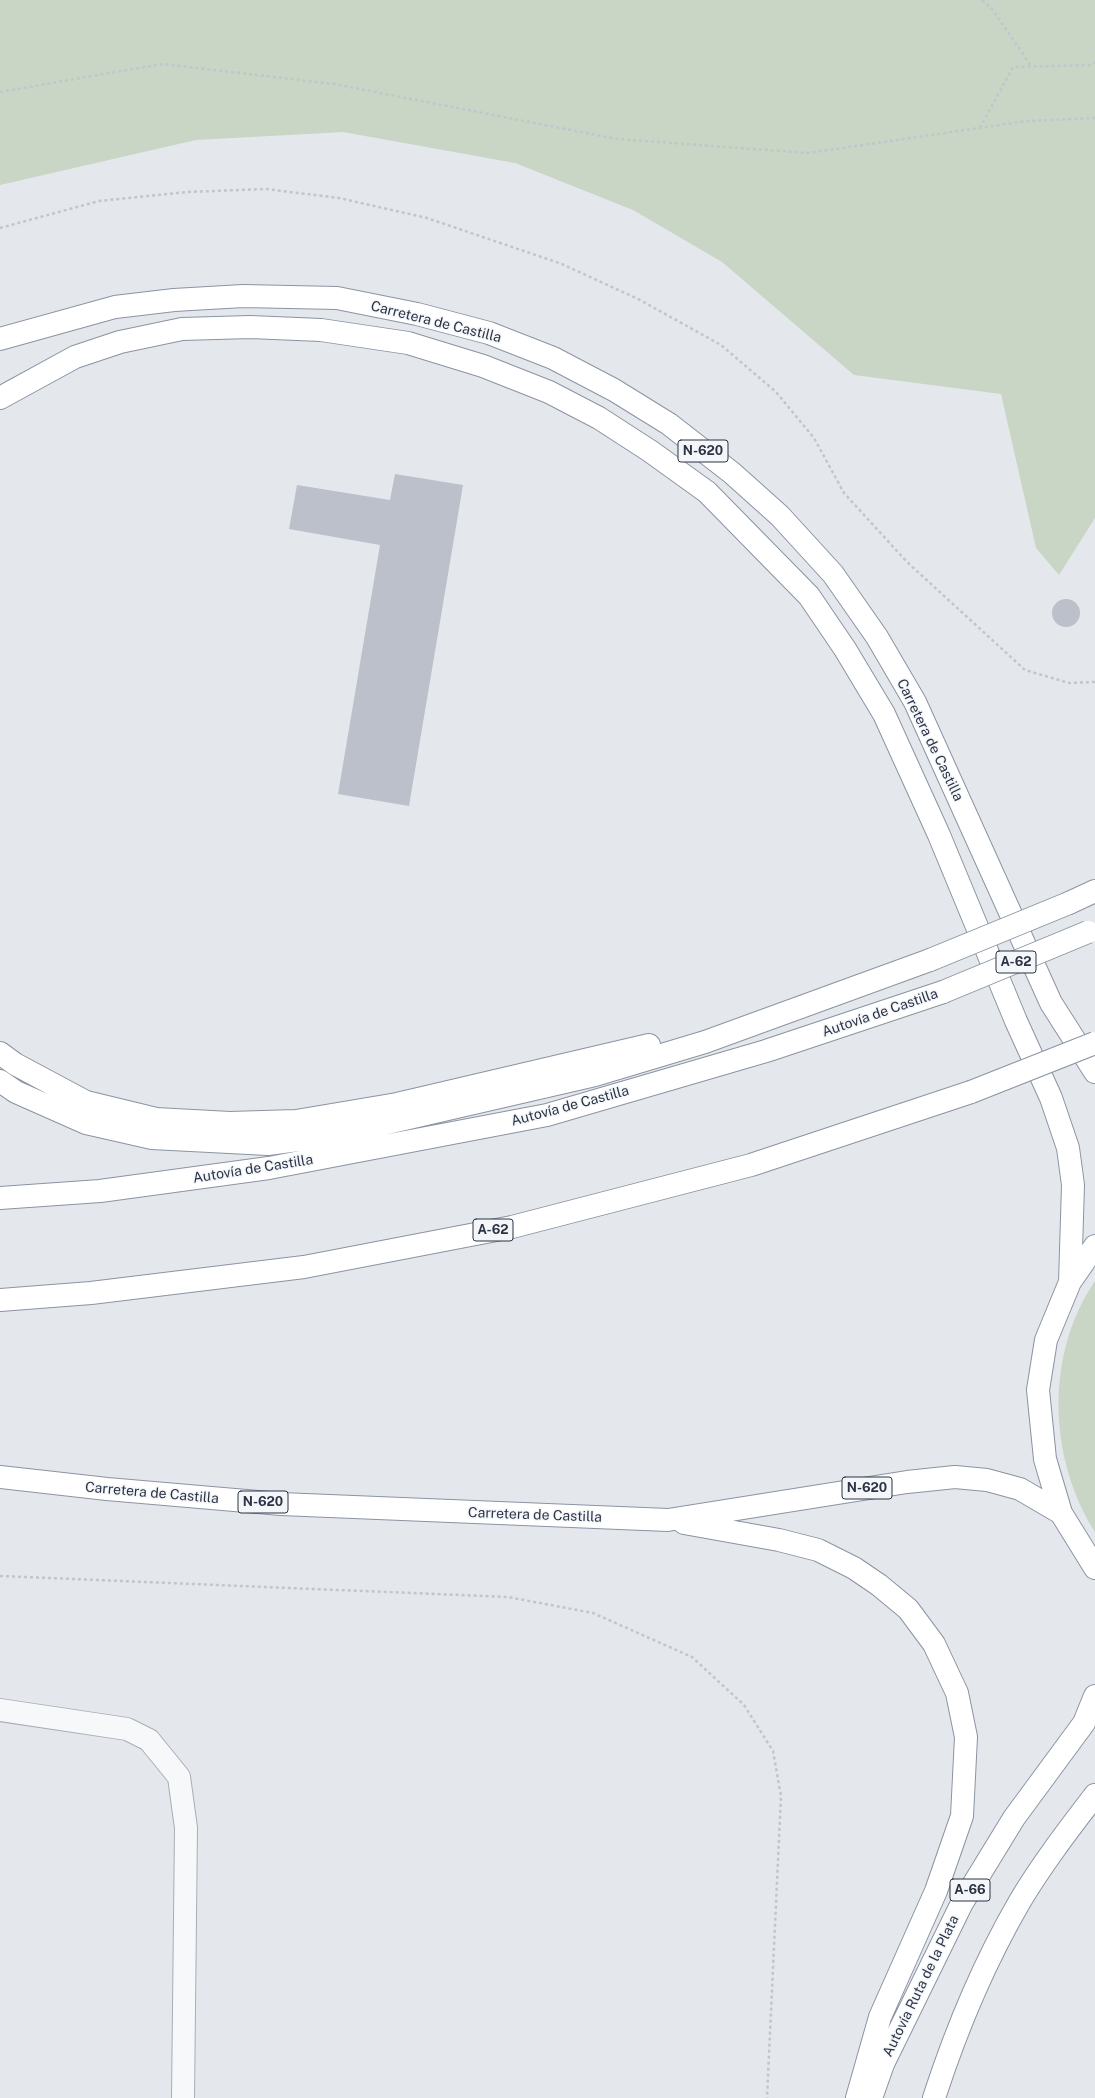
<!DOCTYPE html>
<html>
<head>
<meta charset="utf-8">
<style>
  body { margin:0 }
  canvas { display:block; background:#e4e7ec }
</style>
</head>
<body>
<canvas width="1095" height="2098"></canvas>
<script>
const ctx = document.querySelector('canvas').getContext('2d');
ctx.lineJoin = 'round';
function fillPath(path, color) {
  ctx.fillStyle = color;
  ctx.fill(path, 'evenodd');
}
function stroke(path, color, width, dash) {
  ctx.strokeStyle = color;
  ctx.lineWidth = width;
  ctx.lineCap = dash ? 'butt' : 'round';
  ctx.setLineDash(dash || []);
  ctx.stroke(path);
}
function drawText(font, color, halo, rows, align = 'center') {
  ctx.font = font + ' "Public Sans",sans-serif';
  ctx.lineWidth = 3;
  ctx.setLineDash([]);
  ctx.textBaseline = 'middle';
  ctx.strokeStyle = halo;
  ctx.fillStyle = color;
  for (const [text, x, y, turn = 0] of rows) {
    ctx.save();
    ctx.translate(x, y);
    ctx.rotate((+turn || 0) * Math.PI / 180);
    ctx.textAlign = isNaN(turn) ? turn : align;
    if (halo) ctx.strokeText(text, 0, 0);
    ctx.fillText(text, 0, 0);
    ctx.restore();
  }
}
const green = new Path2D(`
  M0 0H1095V518L1059 575 1036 548 1001 394 854 375 722 262 633 210 515 163 343 132 196 140 0 185Z
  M1095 1281V1532C1048 1458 1045 1354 1095 1281Z`);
const building = new Path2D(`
  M395 474 463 485 409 806 338 794 380 545 289 529 297 485 390 500Z
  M1052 613a14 14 0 1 1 28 0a14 14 0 1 1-28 0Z`);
const path = new Path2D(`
  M982 0 992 9 1032 67
  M0 92 162 64 334 84 617 139 808 153 1027 121 1095 118
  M980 128 1013 67 1091 65 1095 62
  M0 228 99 201 187 192 266 189 339 198 427 218 562 264 640 300 721 345 776 392 814 438 844 493 907 562 1025 670 1069 683 1095 682
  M0 1576 508 1597 593 1613 692 1657 744 1705 773 1751 781 1796 767 2098`);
const street = new Path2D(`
  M0 1710 127 1729 149 1740 179 1777 186 1828 183 2098`);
const highway = new Path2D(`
  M0 339 115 307 174 300 243 296 337 298 417 314 489 333 553 358 614 390 669 424 732 473 780 516 833 574 877 637 915 702 1051 1003 1095 1072
  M0 398 75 357 120 342 182 329 250 327 321 330 408 343 483 366 549 392 599 418 650 451 707 492 809 596 845 649 884 714 939 835 1016 1021 1051 1098 1068 1148 1073 1185 1070 1282
  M1069 903 1095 891
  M0 1053 15 1064 86 1102 156 1119 230 1123 296 1121 397 1104 649 1045
  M0 1081 16 1092 86 1123 152 1138 268 1144 335 1135 595 1075 705 1042 930 960
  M0 1198 100 1191 269 1168 547 1115 766 1051 943 992
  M1095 1246 1070 1282 1046 1340 1038 1390 1045 1459 1061 1513 1095 1568
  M0 1300 91 1293 304 1267 512 1227 751 1165 971 1092
  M0 1477 107 1489 281 1504 668 1520 907 1482 955 1477 987 1480 1020 1489 1061 1513
  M684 1523 779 1540 818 1550 854 1568 879 1585 908 1609 934 1644 957 1693 966 1737 962 1816 936 1891 880 2017 857 2098
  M871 2098 883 2064 962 1903 1014 1818 1084 1723 1095 1696
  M934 2098C956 2030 984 1963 1020 1901 1042 1864 1069 1829 1095 1795`);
const highwayBridge = new Path2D(`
  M930 960 1069 903
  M943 992 1088 932
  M971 1092 1095 1043`);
const shields = [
  [703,451,50],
  [1016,962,40],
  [493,1230,40],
  [867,1488,50],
  [263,1502,50],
  [970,1890,40]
];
const shieldNames = [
  ["N-620",703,451],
  ["A-62",1016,962],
  ["A-62",493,1230],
  ["N-620",867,1488],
  ["N-620",263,1502],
  ["A-66",970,1890]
];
const streetNames = [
  ["Carretera de Castilla",436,322,14],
  ["Carretera de Castilla",930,740,64],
  ["Autovía de Castilla",880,1013,-19],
  ["Autovía de Castilla",570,1106,-15],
  ["Autovía de Castilla",253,1169,-9],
  ["Carretera de Castilla",152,1493,5],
  ["Carretera de Castilla",535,1515,2],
  ["Autovía Ruta de la Plata",921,1986,-64]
];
fillPath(green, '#c9d6c5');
fillPath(building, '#bbc0ca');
stroke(street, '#a9aeb7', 24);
stroke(highway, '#8b94a3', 24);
stroke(path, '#c2c5cb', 2.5, [3, 3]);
stroke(street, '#f7f8fa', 22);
stroke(highway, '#fff', 22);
stroke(highwayBridge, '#8b94a3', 24, []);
stroke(highwayBridge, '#fff', 22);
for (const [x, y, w] of shields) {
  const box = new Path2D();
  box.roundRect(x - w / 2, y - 11, w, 22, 3);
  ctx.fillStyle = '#f4f6f9';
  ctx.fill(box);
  stroke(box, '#2b3445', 1);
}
drawText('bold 13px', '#2b3445', null, shieldNames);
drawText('14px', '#2b3445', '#f4f6f9', streetNames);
</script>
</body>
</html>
